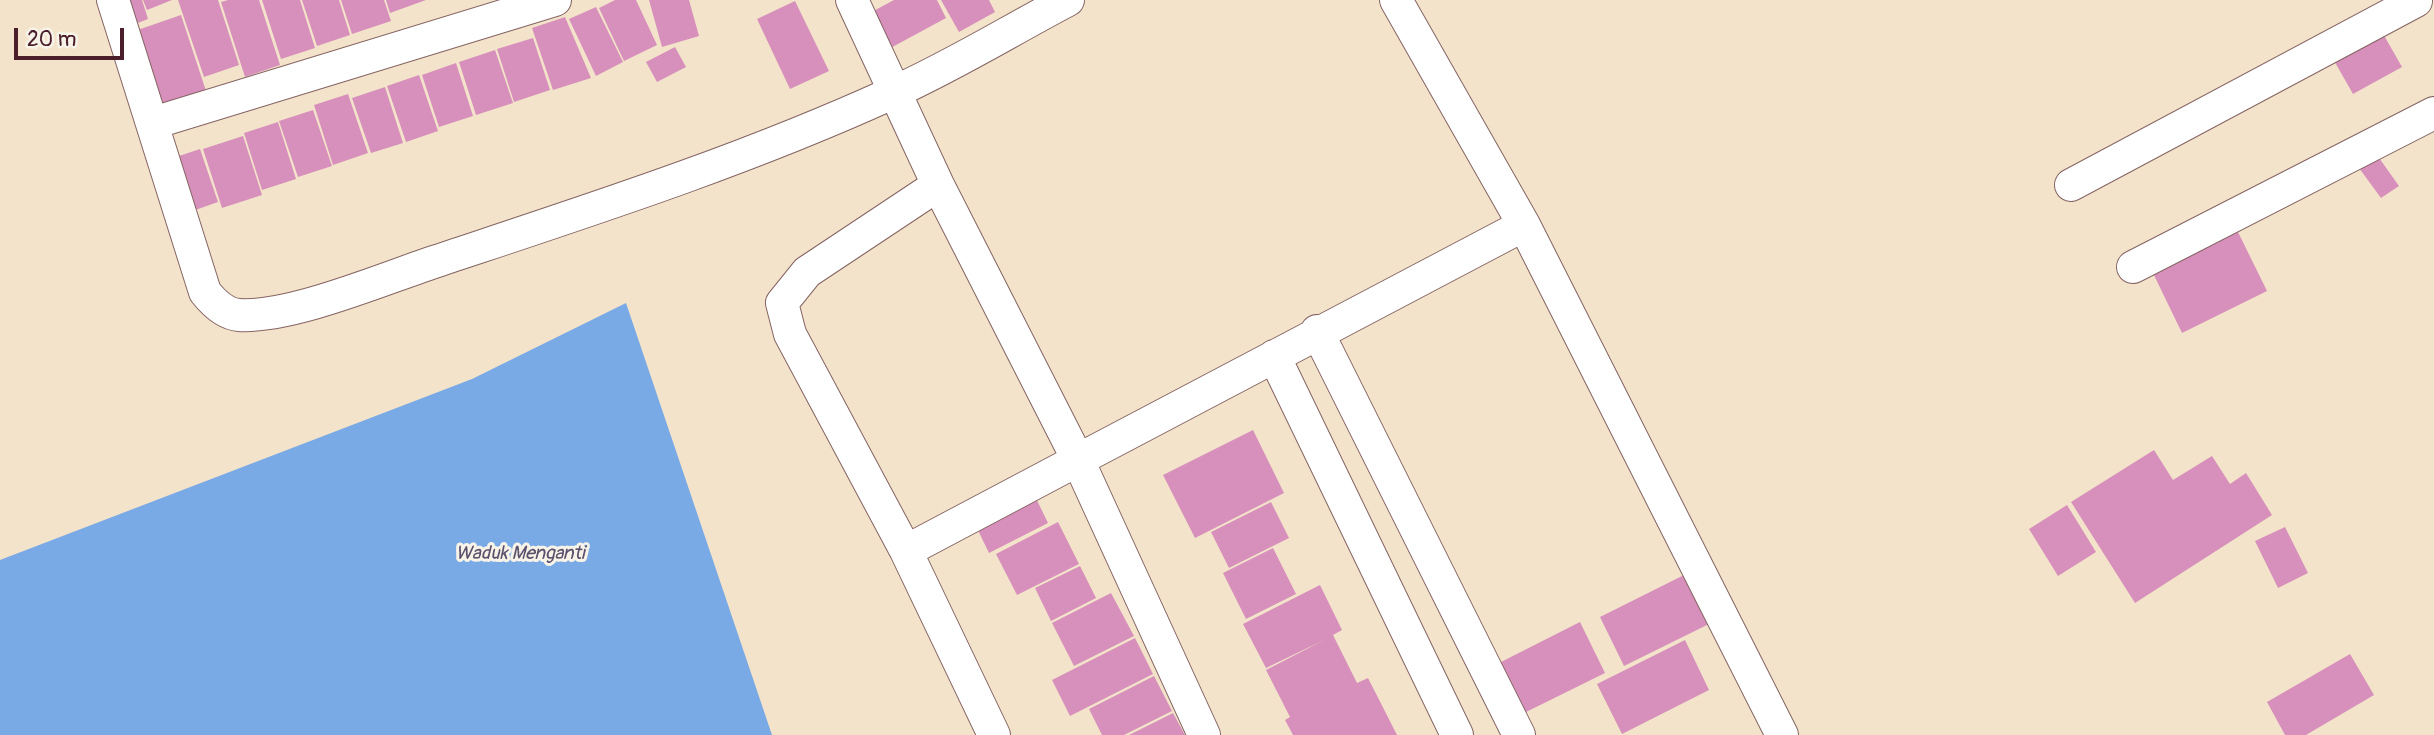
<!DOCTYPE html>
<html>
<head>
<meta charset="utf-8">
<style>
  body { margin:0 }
  #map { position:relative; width:2434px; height:735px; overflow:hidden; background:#f3e3ca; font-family:Pangolin,sans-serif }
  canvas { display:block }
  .scale { position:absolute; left:14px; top:28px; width:110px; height:32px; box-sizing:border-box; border:4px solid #4a1f2b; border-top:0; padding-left:9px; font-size:21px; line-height:24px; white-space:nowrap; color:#4a1f2b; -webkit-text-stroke:5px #f7f3e8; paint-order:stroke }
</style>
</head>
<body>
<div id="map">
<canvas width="2434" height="735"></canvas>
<div class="scale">20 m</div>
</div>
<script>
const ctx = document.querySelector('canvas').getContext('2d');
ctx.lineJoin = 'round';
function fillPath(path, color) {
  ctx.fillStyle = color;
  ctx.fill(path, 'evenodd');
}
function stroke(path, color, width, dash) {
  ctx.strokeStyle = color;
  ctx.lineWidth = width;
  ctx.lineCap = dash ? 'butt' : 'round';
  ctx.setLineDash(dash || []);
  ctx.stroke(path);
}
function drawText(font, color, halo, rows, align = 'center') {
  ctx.font = font + ' Pangolin,sans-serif';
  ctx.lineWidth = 6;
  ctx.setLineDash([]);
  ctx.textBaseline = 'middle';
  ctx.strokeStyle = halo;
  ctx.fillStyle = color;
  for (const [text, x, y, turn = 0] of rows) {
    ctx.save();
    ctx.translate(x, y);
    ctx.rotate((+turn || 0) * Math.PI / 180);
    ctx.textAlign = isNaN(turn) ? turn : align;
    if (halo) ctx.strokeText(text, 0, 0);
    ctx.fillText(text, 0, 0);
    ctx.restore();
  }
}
const water = new Path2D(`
  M626 303 772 735H0V560L472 379Z`);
const building = new Path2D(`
  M121 0H142L148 19 130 26Z
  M143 0H172L147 10Z
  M178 0H218L239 65 204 77Z
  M228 0H259L280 65 245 77 221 2Z
  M262 0H300L315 48 281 59Z
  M302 0H339L350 35 317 46Z
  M341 0H384L391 21 352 34Z
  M386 0H426L390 13Z
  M615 0H636L657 45 624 61 599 8Z
  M649 0H689L699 36 662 47Z
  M894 0H937L946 18 885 51 866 15Z
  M941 0H989L995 12 959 32Z
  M795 1 829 71 790 89 757 19Z
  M596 7 623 62 596 76 569 19Z
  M181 15 207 94 155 111 129 33Z
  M565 17 591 78 553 90 532 28Z
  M2377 23 2402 67 2353 94 2328 50Z
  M533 38 550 90 514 102 497 49Z
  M675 47 686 67 657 82 646 62Z
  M495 50 513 103 476 115 459 62Z
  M456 63 473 116 439 127 422 75Z
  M419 75 438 131 406 142 387 86Z
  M385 87 403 143 371 153 352 98Z
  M348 94 368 153 333 165 314 105Z
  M313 110 332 166 298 177 279 121Z
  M278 122 296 179 262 190 244 133Z
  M243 136 262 195 222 208 203 149Z
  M200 149 218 202 184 214 167 160Z
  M2377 155 2399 186 2381 198 2359 168Z
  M2237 230 2267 291 2182 333 2152 271Z
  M1253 430 1284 493 1195 538 1163 475Z
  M2154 450 2173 480 2212 456 2230 484 2246 473 2272 515 2135 603 2071 502Z
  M1032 490 1048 523 989 553 973 520Z
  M1271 502 1289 538 1229 568 1211 532Z
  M2067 505 2096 552 2058 576 2029 529Z
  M1058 522 1079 564 1017 595 996 554Z
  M2285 527 2308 573 2278 588 2255 541Z
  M1273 548 1296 594 1246 619 1223 573Z
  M1080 566 1096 598 1051 621 1035 588Z
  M1684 575 1709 624 1624 666 1600 617Z
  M1320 585 1342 630 1333 635 1357 683 1368 678 1397 735H1293L1285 720 1290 717 1266 670 1324 640 1266 668 1243 624Z
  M1111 593 1134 636 1074 666 1052 623Z
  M1580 622 1605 673 1522 714 1497 664Z
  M1135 638 1153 674 1070 716 1052 680Z
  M1685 640 1709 690 1622 734 1597 684Z
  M2350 654 2374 695 2306 735H2285L2267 702Z
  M1154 676 1172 711 1124 735H1102L1089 709Z
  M1173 713 1185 735H1129Z`);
const street = new Path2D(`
  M113 0 205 292C213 302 225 314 239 315 292 318 385 278 437 261 590 210 743 161 890 94 951 67 1009 31 1068 0
  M852 0 938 185 1078 460 1524 225
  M1396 0 1524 225 1782 735
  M153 123 555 0
  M2071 185 2416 1
  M2133 267 2434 113
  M1317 331 1519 735
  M1274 356 1457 735
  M906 551 790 334 782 303 807 272 938 185
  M994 735 906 551 1078 460 1204 735`);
const waterNames = [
  ["Waduk Menganti",520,554]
];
fillPath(water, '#7aaae5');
fillPath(building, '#d790bb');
stroke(street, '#856463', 34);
stroke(street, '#fff', 32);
drawText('italic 19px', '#5b506c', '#f7f3e8', waterNames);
</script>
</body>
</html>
